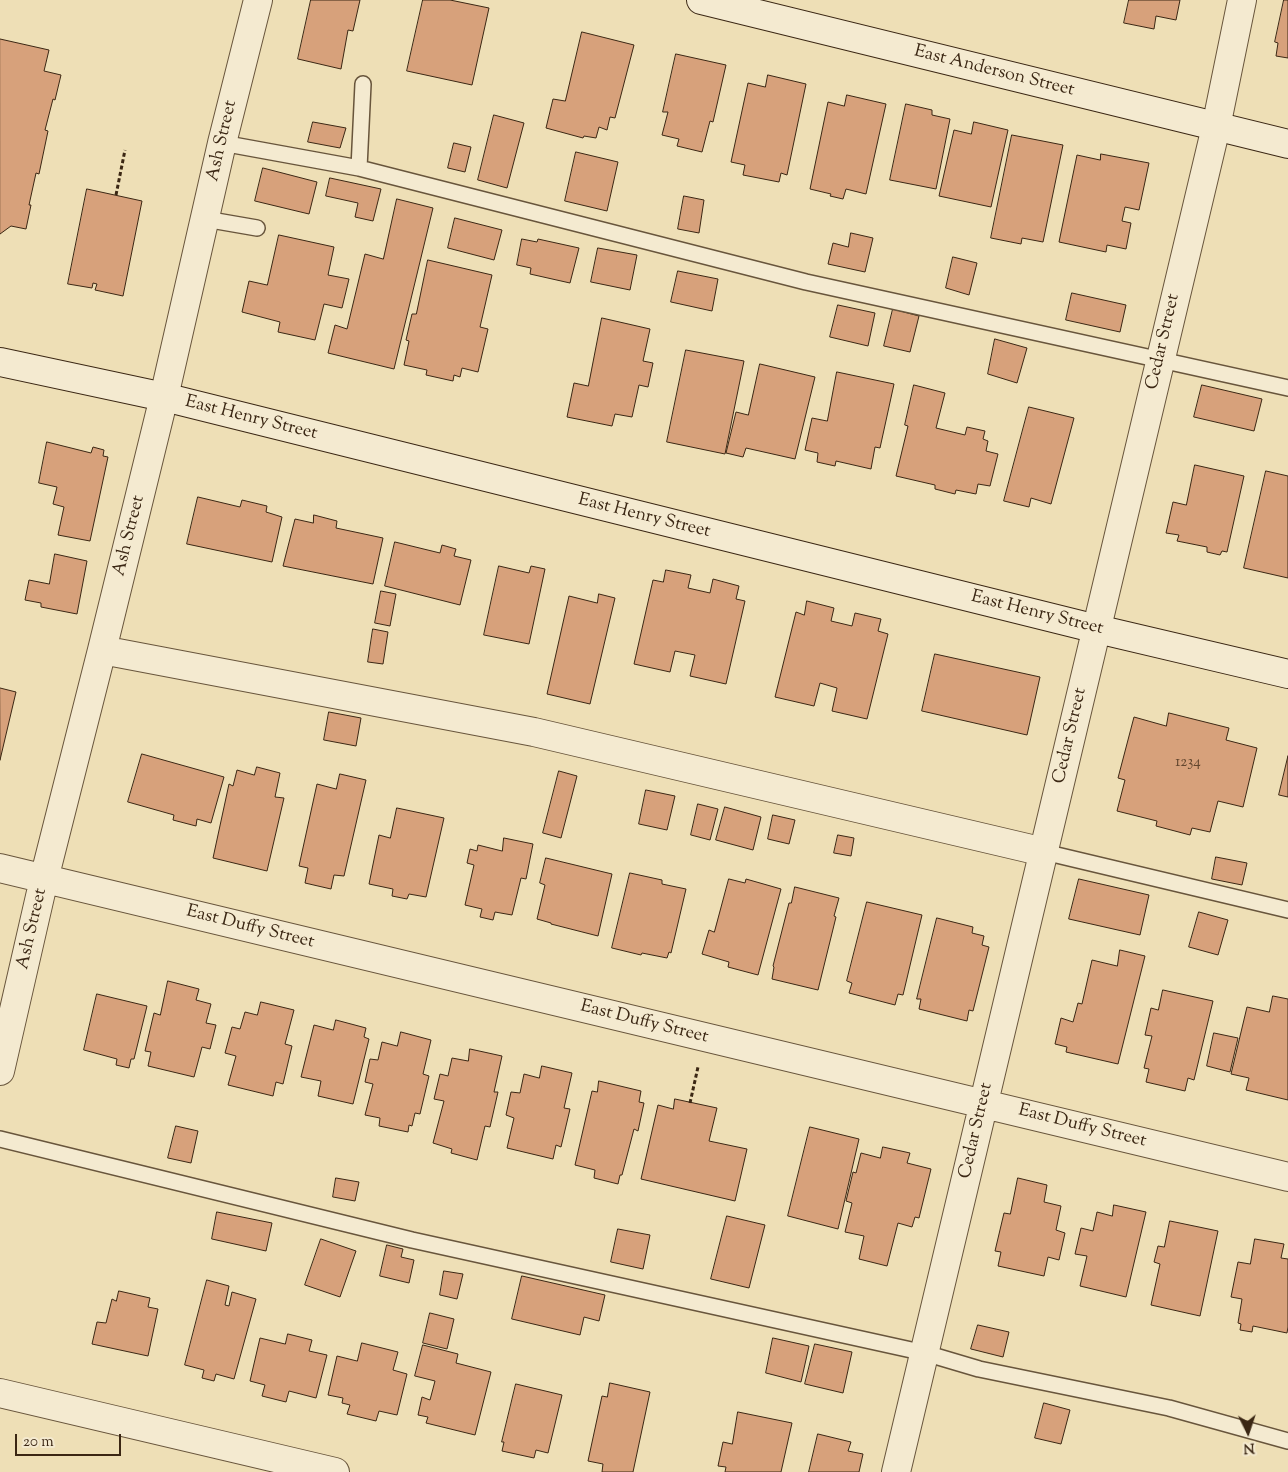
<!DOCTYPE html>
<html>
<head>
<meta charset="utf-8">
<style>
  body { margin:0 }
  #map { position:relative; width:1288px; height:1472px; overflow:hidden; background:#eedfb6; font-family:"Sorts Mill Goudy",serif }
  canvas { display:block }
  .north { position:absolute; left:1223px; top:1407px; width:50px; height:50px; -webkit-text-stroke:4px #f4ead0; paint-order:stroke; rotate:176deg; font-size:14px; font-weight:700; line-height:20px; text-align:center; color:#3b2714 }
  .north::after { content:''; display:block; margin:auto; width:18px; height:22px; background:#3b2714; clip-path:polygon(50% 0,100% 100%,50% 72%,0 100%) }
  .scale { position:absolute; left:15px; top:1434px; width:106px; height:22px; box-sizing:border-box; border:2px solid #3b2714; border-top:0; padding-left:6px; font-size:15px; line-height:18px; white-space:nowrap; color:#3b2714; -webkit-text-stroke:4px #f4ead0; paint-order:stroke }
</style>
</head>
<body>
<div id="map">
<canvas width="1288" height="1472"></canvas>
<div class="north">N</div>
<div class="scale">20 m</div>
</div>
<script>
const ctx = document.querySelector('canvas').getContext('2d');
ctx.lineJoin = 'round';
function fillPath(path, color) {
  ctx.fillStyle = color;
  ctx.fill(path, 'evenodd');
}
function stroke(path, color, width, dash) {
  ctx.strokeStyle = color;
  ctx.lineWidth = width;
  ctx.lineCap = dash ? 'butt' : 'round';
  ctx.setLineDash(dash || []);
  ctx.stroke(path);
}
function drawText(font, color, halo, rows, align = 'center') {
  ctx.font = font + ' "Sorts Mill Goudy",serif';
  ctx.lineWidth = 4;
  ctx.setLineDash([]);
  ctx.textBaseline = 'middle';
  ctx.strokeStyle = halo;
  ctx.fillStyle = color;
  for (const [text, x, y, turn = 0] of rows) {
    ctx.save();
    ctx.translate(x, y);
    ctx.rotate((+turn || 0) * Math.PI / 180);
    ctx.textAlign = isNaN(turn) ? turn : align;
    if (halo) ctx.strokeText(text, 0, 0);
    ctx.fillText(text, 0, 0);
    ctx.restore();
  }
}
const building = new Path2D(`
  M311 0H360L353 31 348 30 341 69 298 59Z
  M423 0H450L489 8 472 85 407 71Z
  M1129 0H1180L1176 20 1156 16 1154 29 1124 23Z
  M1284 0H1288V58L1276 56 1278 43 1275 42Z
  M582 32 634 45 615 118 610 117 607 130 599 127 596 138 584 136 583 138 546 128 553 99 565 101Z
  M0 39 49 50 44 71 61 75 55 100 53 99 45 130 48 131 39 174 36 173 29 205H31L26 229 11 226 0 234Z
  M676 54 726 65 713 122 710 121 702 152 677 146 679 139 662 135 668 112H663Z
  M768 75 806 84 787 175 781 173 779 182 743 175 745 165 731 162 748 83 765 87Z
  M847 95 886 104 866 194 846 189 843 199 830 196 831 194 810 189 828 102 844 106Z
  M906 104 932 110V115L950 119 936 189 890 180Z
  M494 115 524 123 507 188 478 180Z
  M313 122 346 128 340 148 308 142Z
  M974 122 1008 130 991 207 939 196 954 130 971 134Z
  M1012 135 1063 145 1043 242 1022 238 1021 244 991 238Z
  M454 143 471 147 465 172 448 168Z
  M576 152 618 162 607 211 565 201Z
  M1101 154 1149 163 1139 210 1125 207 1122 221 1131 223 1126 249 1107 245 1106 252 1059 242 1077 155 1100 160Z
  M263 168 317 182 309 214 255 201Z
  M330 178 381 189 373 221 355 217 358 203 326 196Z
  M87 189 142 201 123 296 95 290 97 284 93 283 92 288 68 284Z
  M684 196 704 200 699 233 678 229Z
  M397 199 433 208 394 369 328 353 335 325 347 329 365 254 383 259Z
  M455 218 502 230 494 260 448 248Z
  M851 233 873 238 865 272 828 264 833 243 848 247Z
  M279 235 334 247 328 275 349 279 342 308 324 304 315 340 278 332 280 322 242 312 249 281 267 285Z
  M522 239 537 242 538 239 579 248 570 283 530 274 531 268 517 265Z
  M598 248 637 255 630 290 591 282Z
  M953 257 977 263 969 295 946 288Z
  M428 260 492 275 480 327 488 329 478 372 462 368 460 377 454 375 453 381 426 375 427 370 404 365 409 341 406 340 412 314H416Z
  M678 271 718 279 712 311 671 302Z
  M1072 293 1126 305 1120 332 1066 320Z
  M838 305 875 313 868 346 830 337Z
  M893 309 919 316 910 352 884 346Z
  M602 318 650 329 643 361 653 363 648 387 639 385 632 417 615 414 612 426 567 417 574 383 588 386Z
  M995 339 1027 348 1017 383 988 374Z
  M686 350 744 361 725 454 667 442Z
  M760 364 815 377 795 459 746 448 743 457 726 453 736 412 748 415Z
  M837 372 894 384 880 448 875 447 871 469 836 461 835 466 817 462 818 453 805 450 812 418 827 421Z
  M914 385 945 393 936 428 965 435 967 427 985 431 983 439 988 441 986 451 998 454 990 486 978 484 976 494 956 490 955 494 935 489V485L896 476 908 426 905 425Z
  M1202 385 1262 399 1254 431 1194 417Z
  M1029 407 1074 418 1051 504 1031 498 1029 507 1004 501Z
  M47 442 91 453 93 447 104 450 103 456 108 457 90 541 58 535 64 507 53 504 57 487 39 483Z
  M1195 465 1244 476 1227 552 1222 551 1220 555 1207 552V547L1177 541 1179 535 1166 533 1173 502 1186 505Z
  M1266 471 1288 476V578L1244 568Z
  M198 497 240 507 242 500 267 506 266 512 282 517 272 562 187 544Z
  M314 515 337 521 336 528 383 538 373 584 283 566 295 519 313 523Z
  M395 542 440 553 442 545 456 549 454 556 471 560 460 605 385 586Z
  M55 554 87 561 77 614 41 607V603L25 600 29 580 49 584Z
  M499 566 529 573 531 566 545 569 529 644 484 635Z
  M666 570 691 575 688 588 710 593 713 579 739 586 736 599 745 601 726 684 690 676 695 655 675 651 670 672 634 664 653 580 663 582Z
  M381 591 396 594 390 626 375 623Z
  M599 594 615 598 590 704 547 694 569 596 597 603Z
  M807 601 834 608 831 621 852 626 855 613 881 619 878 631 888 634 867 719 832 711 837 688 820 683 814 706 775 697 796 612 804 615Z
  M373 629 388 632 383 664 368 662Z
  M935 654 1040 677 1027 735 922 711Z
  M0 688 16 692 0 760Z
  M329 712 361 718 356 746 324 740Z
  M1169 713 1229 728 1226 740 1257 748 1243 807 1218 801 1210 832 1192 828 1190 835 1156 826 1157 821 1117 811 1125 780 1118 778 1134 717 1166 726Z
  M142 754 224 777 211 823 197 819 196 826 173 820 174 815 128 802Z
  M1288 756V797L1279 795Z
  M257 767 280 773 275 797 284 798 267 871 213 858 229 784 233 786 237 770 254 775Z
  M559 771 577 776 561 838 543 833Z
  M340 774 366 780 344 876 334 875 331 889 305 883 308 868 299 866 317 784 336 789Z
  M646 790 675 796 667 830 639 824Z
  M698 804 718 809 710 840 691 835Z
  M725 807 761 817 753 850 716 840Z
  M397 808 444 818 426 897 409 894 407 899 392 896 393 889 369 884 379 835 390 838Z
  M773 815 795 820 789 844 768 839Z
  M838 835 854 838 851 856 834 853Z
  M504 838 533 844 526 879 521 878 512 915 495 912 493 920 480 917 482 909 465 905 474 865 467 863 470 849 477 851 478 845 502 851Z
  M1216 857 1247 863 1242 885 1212 879Z
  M546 858 612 874 598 936 551 924V923L537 919 545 885 540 883Z
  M630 873 662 880V884L686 889 671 953 669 952 667 958 642 953 641 955 612 948Z
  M729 879 745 883 746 879 781 889 758 975 728 967 729 962 702 954 709 930 714 932Z
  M1079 879 1149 895 1140 935 1069 919Z
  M795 887 839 898 834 916 836 917 818 990 772 979 774 967 773 966 789 903H791Z
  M867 902 922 915 903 995 898 994 895 1005 849 993 852 983 847 981Z
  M1199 912 1228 920 1218 955 1189 947Z
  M937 918 973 927 972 933 984 936 982 945 989 947 973 1011 969 1010 967 1021 919 1009 921 999H917Z
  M1120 950 1145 956 1118 1064 1066 1052 1067 1047 1055 1044 1061 1018 1073 1022 1078 1003 1082 1004 1092 960 1117 966Z
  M168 981 199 989 196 1000 211 1004 206 1023 216 1025 210 1049 202 1047 194 1077 148 1066 151 1052 145 1051 154 1013 160 1015Z
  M1163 990 1213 1001 1194 1080 1188 1078 1185 1091 1146 1082 1149 1069 1144 1068 1152 1036 1145 1035 1151 1008 1158 1010Z
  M97 994 147 1006 134 1059H131L129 1068 116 1065 117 1059 84 1050Z
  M1273 996 1288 999V1100L1246 1090 1249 1078 1231 1074 1247 1007 1269 1012Z
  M261 1002 294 1010 285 1044 292 1046 283 1084 276 1082 273 1096 228 1085 236 1056 225 1053 232 1027 240 1029 245 1012 257 1015Z
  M336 1020 366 1028 364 1037 369 1039 353 1104 318 1096 321 1081 301 1077 314 1025 333 1030Z
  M401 1032 431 1040 423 1074 429 1076 420 1114 415 1113 412 1126 409 1125 408 1132 379 1126 380 1118 365 1115 373 1084 365 1082 370 1059 378 1060 382 1042 397 1046Z
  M1214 1033 1238 1038 1230 1072 1207 1066Z
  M470 1049 502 1056 494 1092H498L490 1127 485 1126 477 1160 451 1153 452 1149 433 1143 444 1101 434 1099 440 1074 448 1076 452 1058 468 1061Z
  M542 1066 572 1073 564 1108 570 1109 561 1147 556 1145 553 1159 507 1148 514 1118 506 1115 511 1092 520 1093 524 1074 539 1078Z
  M599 1081 641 1091 639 1102 644 1103 638 1131 634 1129 622 1175H620L618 1184 594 1178 595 1170 575 1165 592 1091 597 1092Z
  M675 1099 717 1108 709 1141 747 1149 735 1201 641 1179 658 1105 673 1109Z
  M176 1126 198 1131 191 1163 168 1158Z
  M810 1127 859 1139 838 1229 788 1216Z
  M883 1147 910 1153 907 1163 931 1169 919 1218 915 1217 912 1227 898 1223 887 1266 859 1259 864 1236 845 1232 852 1203 846 1201 853 1172 856 1173 861 1153 880 1158Z
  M336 1178 359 1182 355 1201 333 1197Z
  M1018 1178 1047 1185 1044 1202 1061 1206 1056 1230 1065 1233 1059 1260 1048 1257 1044 1276 998 1266 1001 1252 995 1251 1004 1213 1010 1214Z
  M1114 1205 1146 1212 1126 1297 1080 1286 1087 1256 1075 1254 1081 1228 1093 1231 1097 1212 1112 1216Z
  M217 1212 272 1223 266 1251 212 1239Z
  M727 1216 765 1225 749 1288 711 1279Z
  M1170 1221 1218 1231 1200 1316 1151 1305 1160 1264 1154 1262 1158 1246 1164 1247Z
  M618 1229 650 1235 643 1269 611 1262Z
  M321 1239 356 1251 340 1297 305 1285Z
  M1255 1239 1284 1244 1281 1258 1288 1259V1327L1287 1333 1253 1326 1252 1332 1240 1330 1241 1324 1238 1323 1242 1299 1231 1297 1238 1262 1250 1264Z
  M387 1245 403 1249 401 1257 414 1260 409 1283 380 1276Z
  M444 1271 463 1274 457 1299 440 1295Z
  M522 1276 605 1295 599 1321 584 1317 580 1335 512 1319Z
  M207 1280 229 1286 225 1305 229 1306 232 1292 256 1299 234 1379 216 1374 214 1381 202 1378 204 1370 185 1365Z
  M119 1291 150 1298 148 1307 158 1309 148 1356 92 1344 97 1322 106 1323 112 1299 116 1301Z
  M430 1313 454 1319 447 1349 423 1343Z
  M978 1325 1009 1332 1003 1357 971 1349Z
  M288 1334 312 1340 309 1351 327 1355 316 1398 289 1391 286 1402 262 1396 265 1385 250 1381 260 1338 285 1344Z
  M773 1338 809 1346 801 1382 766 1373Z
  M362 1343 398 1352 393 1370 407 1374 397 1415 379 1411 376 1421 347 1414 350 1405 342 1403 343 1398 328 1395 337 1356 357 1361Z
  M815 1344 852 1352 843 1393 805 1384Z
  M423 1345 458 1354 456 1363 491 1372 475 1435 426 1423 428 1417 418 1415 422 1397 430 1400 435 1381 415 1376Z
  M610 1383 650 1392 633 1472H602L603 1464 588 1461 602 1396 607 1397Z
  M516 1384 562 1395 548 1453 536 1450 534 1458 502 1451 504 1442H502Z
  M1044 1403 1070 1410 1061 1444 1035 1438Z
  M738 1412 792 1423 781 1472H725L726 1467 718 1466 723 1442 732 1444Z
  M818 1434 851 1442 848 1451 863 1454 859 1472H809Z`);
const path = new Path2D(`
  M116 195 125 150
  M690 1103 698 1067`);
const service = new Path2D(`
  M222 143 359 168 806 282 1288 388
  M359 168 363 84
  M205 219 257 228
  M1044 852 1288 910
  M0 1139 412 1240 925 1353 979 1369 1169 1408 1288 1441`);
const minor = new Path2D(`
  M102 650 534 732 1044 852
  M0 868 1288 1177
  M0 1071 44 879 102 650 164 397 222 143 258 0
  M0 1393 335 1472
  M896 1472 1216 127 1242 0`);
const secondary = new Path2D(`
  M701 0 1288 144
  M0 362 164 397 1097 629 1288 674`);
const numberNames = [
  ["1234",1188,763]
];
const streetNames = [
  ["East Anderson Street",994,72,14],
  ["Ash Street",223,141,-77],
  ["Cedar Street",1164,342,-77],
  ["East Henry Street",251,419,14],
  ["East Henry Street",644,517,14],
  ["Ash Street",130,536,-76],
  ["East Henry Street",1037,614,14],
  ["Cedar Street",1071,736,-77],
  ["East Duffy Street",250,928,14],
  ["Ash Street",33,929,-77],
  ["East Duffy Street",644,1023,14],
  ["East Duffy Street",1082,1127,14],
  ["Cedar Street",977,1131,-77]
];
fillPath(building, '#d7a17b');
stroke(building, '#3b2714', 1);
stroke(service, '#68553c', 18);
stroke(minor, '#68553c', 30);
stroke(secondary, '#3b2714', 30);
stroke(path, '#3b2714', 3, [4, 2.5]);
stroke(service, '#f4ead0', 15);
stroke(minor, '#f4ead0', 28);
stroke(secondary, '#f4ead0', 28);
drawText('15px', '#62462e', null, numberNames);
drawText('18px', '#3b2714', '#f4ead0', streetNames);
</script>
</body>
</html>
